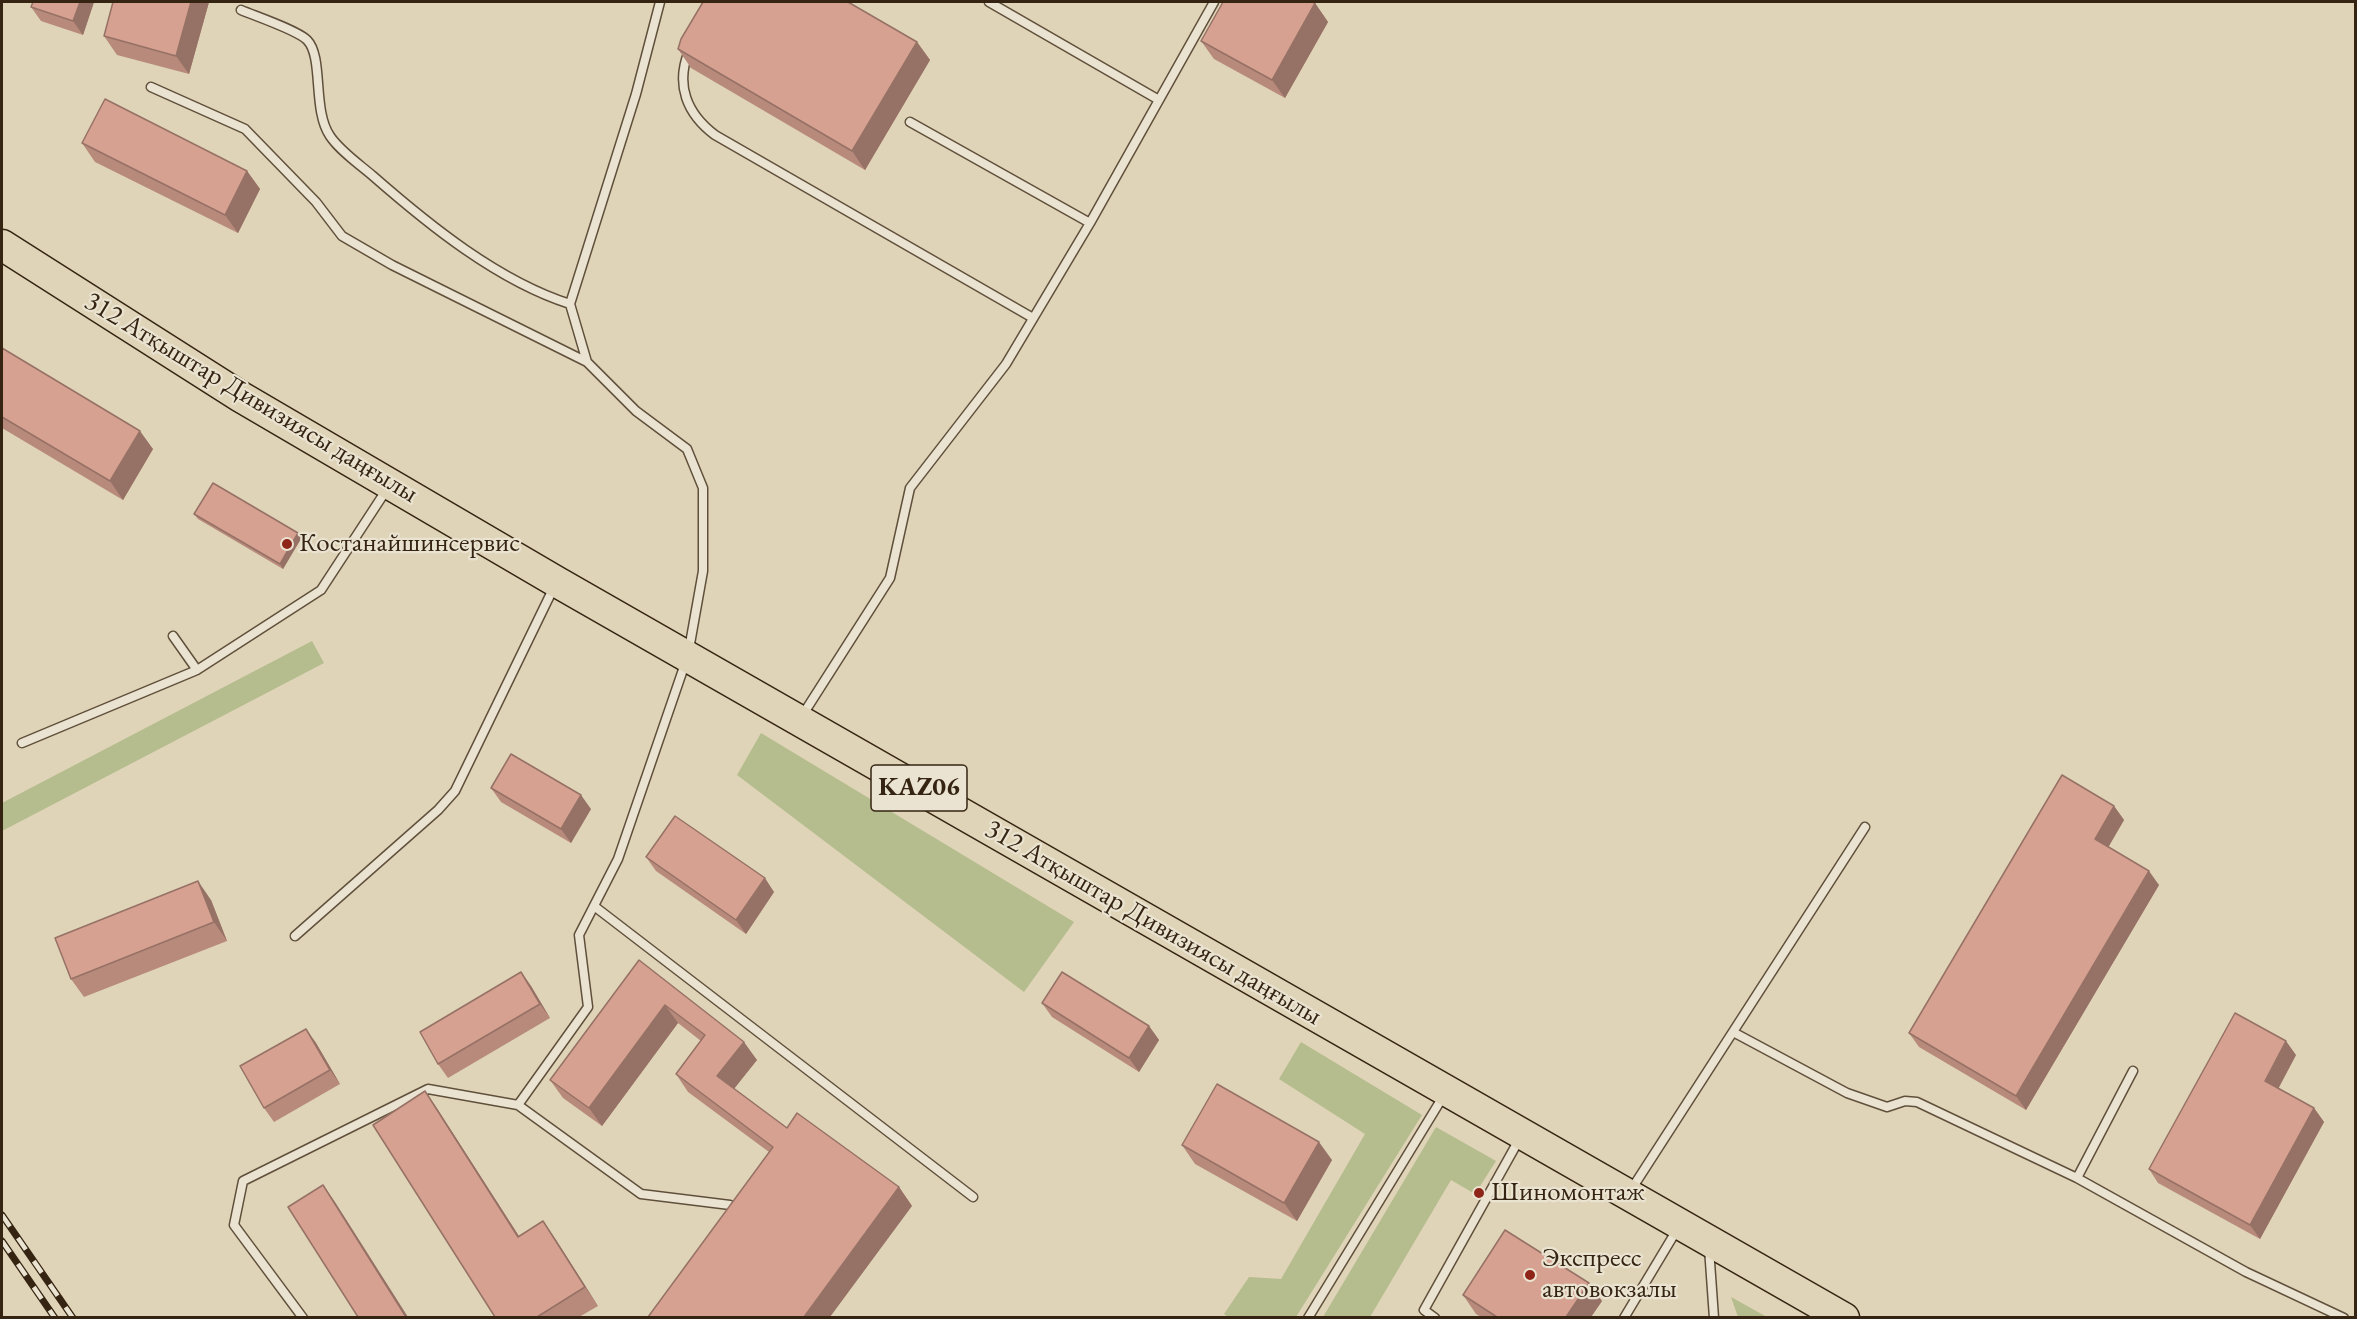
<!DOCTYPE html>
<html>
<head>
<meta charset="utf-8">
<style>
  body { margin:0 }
  #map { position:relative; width:2357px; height:1319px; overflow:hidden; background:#dfd4b8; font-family:"EB Garamond",serif }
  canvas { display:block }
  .frame { position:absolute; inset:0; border:3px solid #352411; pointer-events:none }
</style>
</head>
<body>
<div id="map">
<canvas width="2357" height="1319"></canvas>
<div class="frame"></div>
</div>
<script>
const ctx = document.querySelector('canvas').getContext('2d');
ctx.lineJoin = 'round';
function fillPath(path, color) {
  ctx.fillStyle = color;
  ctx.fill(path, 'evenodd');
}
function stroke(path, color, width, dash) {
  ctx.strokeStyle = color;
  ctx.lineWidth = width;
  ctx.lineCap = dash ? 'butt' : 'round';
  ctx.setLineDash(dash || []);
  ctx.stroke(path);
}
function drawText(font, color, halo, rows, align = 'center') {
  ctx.font = font + ' "EB Garamond",serif';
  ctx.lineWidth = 4.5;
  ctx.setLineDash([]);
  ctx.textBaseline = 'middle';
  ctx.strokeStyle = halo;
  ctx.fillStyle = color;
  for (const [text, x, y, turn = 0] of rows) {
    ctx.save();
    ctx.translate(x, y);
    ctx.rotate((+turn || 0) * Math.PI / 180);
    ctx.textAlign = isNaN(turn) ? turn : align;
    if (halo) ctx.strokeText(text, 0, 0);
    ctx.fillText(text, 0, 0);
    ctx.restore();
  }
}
const green = new Path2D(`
  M312 641 324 663 2 831V803Z
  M761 733 1074 922 1024 992 737 775Z
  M1301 1042 1422 1115 1296 1317H1228L1224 1314 1249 1277 1281 1279 1365 1134 1279 1079Z
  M1436 1127 1496 1161 1475 1194 1451 1180 1370 1317H1323Z
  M1731 1297 1767 1317H1738Z`);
const lane = new Path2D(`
  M660 2 636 94 570 304 587 362 636 411 687 449 703 488V571L688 655 618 859 579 935 588 1007 518 1105 641 1194 730 1205
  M989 2 1159 100
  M241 10C255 16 297 30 307 40 324 57 312 110 330 136 340 151 359 164 373 176 429 225 498 281 570 304
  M689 51C675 85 687 114 715 135L1033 318
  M151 87 245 129 316 202 342 236 392 265 587 362
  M910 122 1090 223
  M173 636 197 670
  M802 716 890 578 910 488 1006 364 1090 223 1214 2
  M22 743 197 670 321 590 387 489
  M594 906 973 1197
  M295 936 438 810 455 791 554 587
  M1733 1032 1847 1093 1887 1107 1905 1101 1917 1102 2077 1178 2246 1272 2344 1318
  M2077 1178 2133 1071
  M1631 1190 1865 827
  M1709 1248 1714 1318
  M303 1318 234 1225 243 1181 428 1089 518 1105
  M1308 1318 1444 1095
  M1435 1318 1424 1310 1520 1138
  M1624 1318 1678 1228`);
const highway = new Path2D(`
  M2 245 241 397 557 582 1844 1318`);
const rail = new Path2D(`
  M2 1215 73 1318
  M2 1241 55 1318`);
const wall = new Path2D(`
  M94 2 83 35 41 21 31 7Z
  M209 2 189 74 117 55 104 36Z
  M1315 3 1328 22 1285 98 1214 59 1201 41Z
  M917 42 930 60 865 170 691 68 678 49Z
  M82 143 247 171 260 189 238 233 95 162Z
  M2 348 153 449 123 500 2 428Z
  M194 514 302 537 283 569 198 519Z
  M491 788 591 809 571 843 501 802Z
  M2114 806 2124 820 2108 847 2159 885 2026 1110 1919 1047 1909 1033Z
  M646 857 774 892 746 934 656 871Z
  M211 900 227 941 84 997 71 979Z
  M639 960 757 1060 734 1088 787 1128 899 1187 912 1206 769 1152 688 1092 676 1074 701 1041 678 1023 602 1126 563 1098 550 1080Z
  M521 972 531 986 550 1018 448 1078 438 1064Z
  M1042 1003 1149 1026 1159 1040 1139 1072 1052 1017Z
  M306 1029 316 1043 340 1084 274 1122 264 1108Z
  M2296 1055 2278 1088 2314 1108 2324 1122 2260 1239 2158 1183 2149 1169Z
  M425 1091 438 1110 519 1236 543 1221 556 1240 598 1306 579 1317H495Z
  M1182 1145 1332 1160 1297 1221 1195 1164Z
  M1463 1295 1602 1301 1591 1317H1481L1476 1314Z`);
const shadedWall = new Path2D(`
  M80 2H94L83 35 73 21Z
  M191 2H209L189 74 176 56Z
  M1315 3 1328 22 1285 98 1272 80Z
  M917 42 930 60 865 170 852 151Z
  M247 171 260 189 238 233 225 215Z
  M140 431 153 449 123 500 110 481Z
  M298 533 302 537 283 569 280 564Z
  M581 795 591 809 571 843 561 829Z
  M2114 806 2124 820 2105 853 2095 839Z
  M2149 871 2159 885 2026 1110 2016 1096Z
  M765 878 774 892 746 934 736 920Z
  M198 881 211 900 227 941 214 922Z
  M521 972 531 986 550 1018 540 1004Z
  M665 1005 678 1023 602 1126 589 1108Z
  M1149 1026 1159 1040 1139 1072 1129 1058Z
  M306 1029 316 1043 340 1084 330 1070Z
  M2286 1041 2296 1055 2275 1095 2265 1081Z
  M744 1042 757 1060 730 1094 717 1076Z
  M425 1091 438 1110 531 1255 518 1237Z
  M2314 1108 2324 1122 2260 1239 2250 1225Z
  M1319 1142 1332 1160 1297 1221 1284 1203Z
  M323 1185 335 1202 408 1317H406Z
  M899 1187 912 1206 830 1317H804Z
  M543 1221 556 1240 598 1306 585 1287Z
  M1589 1283 1602 1301 1591 1317H1566Z`);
const building = new Path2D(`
  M33 2H80L73 21 31 7Z
  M113 2H191L176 56 104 36Z
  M703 2H848L917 42 852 151 678 49 681 39Z
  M1223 2H1312L1315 3 1272 80 1201 41Z
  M105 99 247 171 225 215 82 143Z
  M2 348 140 431 110 481 2 417Z
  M213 483 298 533 280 564 194 514Z
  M511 754 581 795 561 829 491 788Z
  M2062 775 2114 806 2095 839 2149 871 2016 1096 1909 1033Z
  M675 816 765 878 736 920 646 857Z
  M198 881 214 922 71 979 55 938Z
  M639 960 744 1042 717 1076 787 1128 797 1113 899 1187 804 1317H648L773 1147 676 1074 705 1035 665 1005 589 1108 550 1080Z
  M521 972 540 1004 438 1064 420 1032Z
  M1062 972 1149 1026 1129 1058 1042 1003Z
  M2235 1013 2286 1041 2265 1081 2314 1108 2250 1225 2149 1169Z
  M306 1029 330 1070 264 1108 240 1066Z
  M1217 1084 1319 1142 1284 1203 1182 1145Z
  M425 1091 518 1237 543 1221 585 1287 537 1317H495L373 1125Z
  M323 1185 406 1317H358L288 1207Z
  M1505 1230 1589 1283 1566 1317H1497L1463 1295Z`);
const markers = [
  [287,544,6,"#8f2418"],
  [1479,1193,6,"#8f2418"],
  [1530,1275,6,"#8f2418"]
];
const shields = [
  [919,788,96]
];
const shieldNames = [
  ["KАZ06",919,788]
];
const streetNames = [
  ["312 Атқыштар Дивизиясы даңғылы",251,398,31],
  ["312 Атқыштар Дивизиясы даңғылы",1153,923,30]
];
const poiNames = [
  ["Костанайшинсервис",299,544],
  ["Шиномонтаж",1491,1193],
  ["Экспресс",1542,1259],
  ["автовокзалы",1542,1290]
];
fillPath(green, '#b5bc8d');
stroke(lane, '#60503b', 11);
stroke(highway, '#352411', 33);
stroke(lane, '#eae3d1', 8);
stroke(highway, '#dfd4b8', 30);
stroke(rail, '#352411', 7);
stroke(rail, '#eae3d1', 4.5, [14]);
fillPath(wall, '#b88a7c');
fillPath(shadedWall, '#967165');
fillPath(building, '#d6a190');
stroke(building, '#967165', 1.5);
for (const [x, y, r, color] of markers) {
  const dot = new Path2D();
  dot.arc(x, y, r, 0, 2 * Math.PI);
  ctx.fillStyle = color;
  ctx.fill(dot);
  stroke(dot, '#eae3d1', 2);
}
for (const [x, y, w] of shields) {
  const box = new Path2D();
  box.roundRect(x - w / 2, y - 23, w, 46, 4.5);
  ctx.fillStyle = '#eae3d1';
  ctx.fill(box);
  stroke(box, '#352411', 1.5);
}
drawText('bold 26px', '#352411', null, shieldNames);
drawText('27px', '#352411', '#eae3d1', streetNames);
drawText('27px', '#352411', '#eae3d1', poiNames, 'left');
</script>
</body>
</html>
